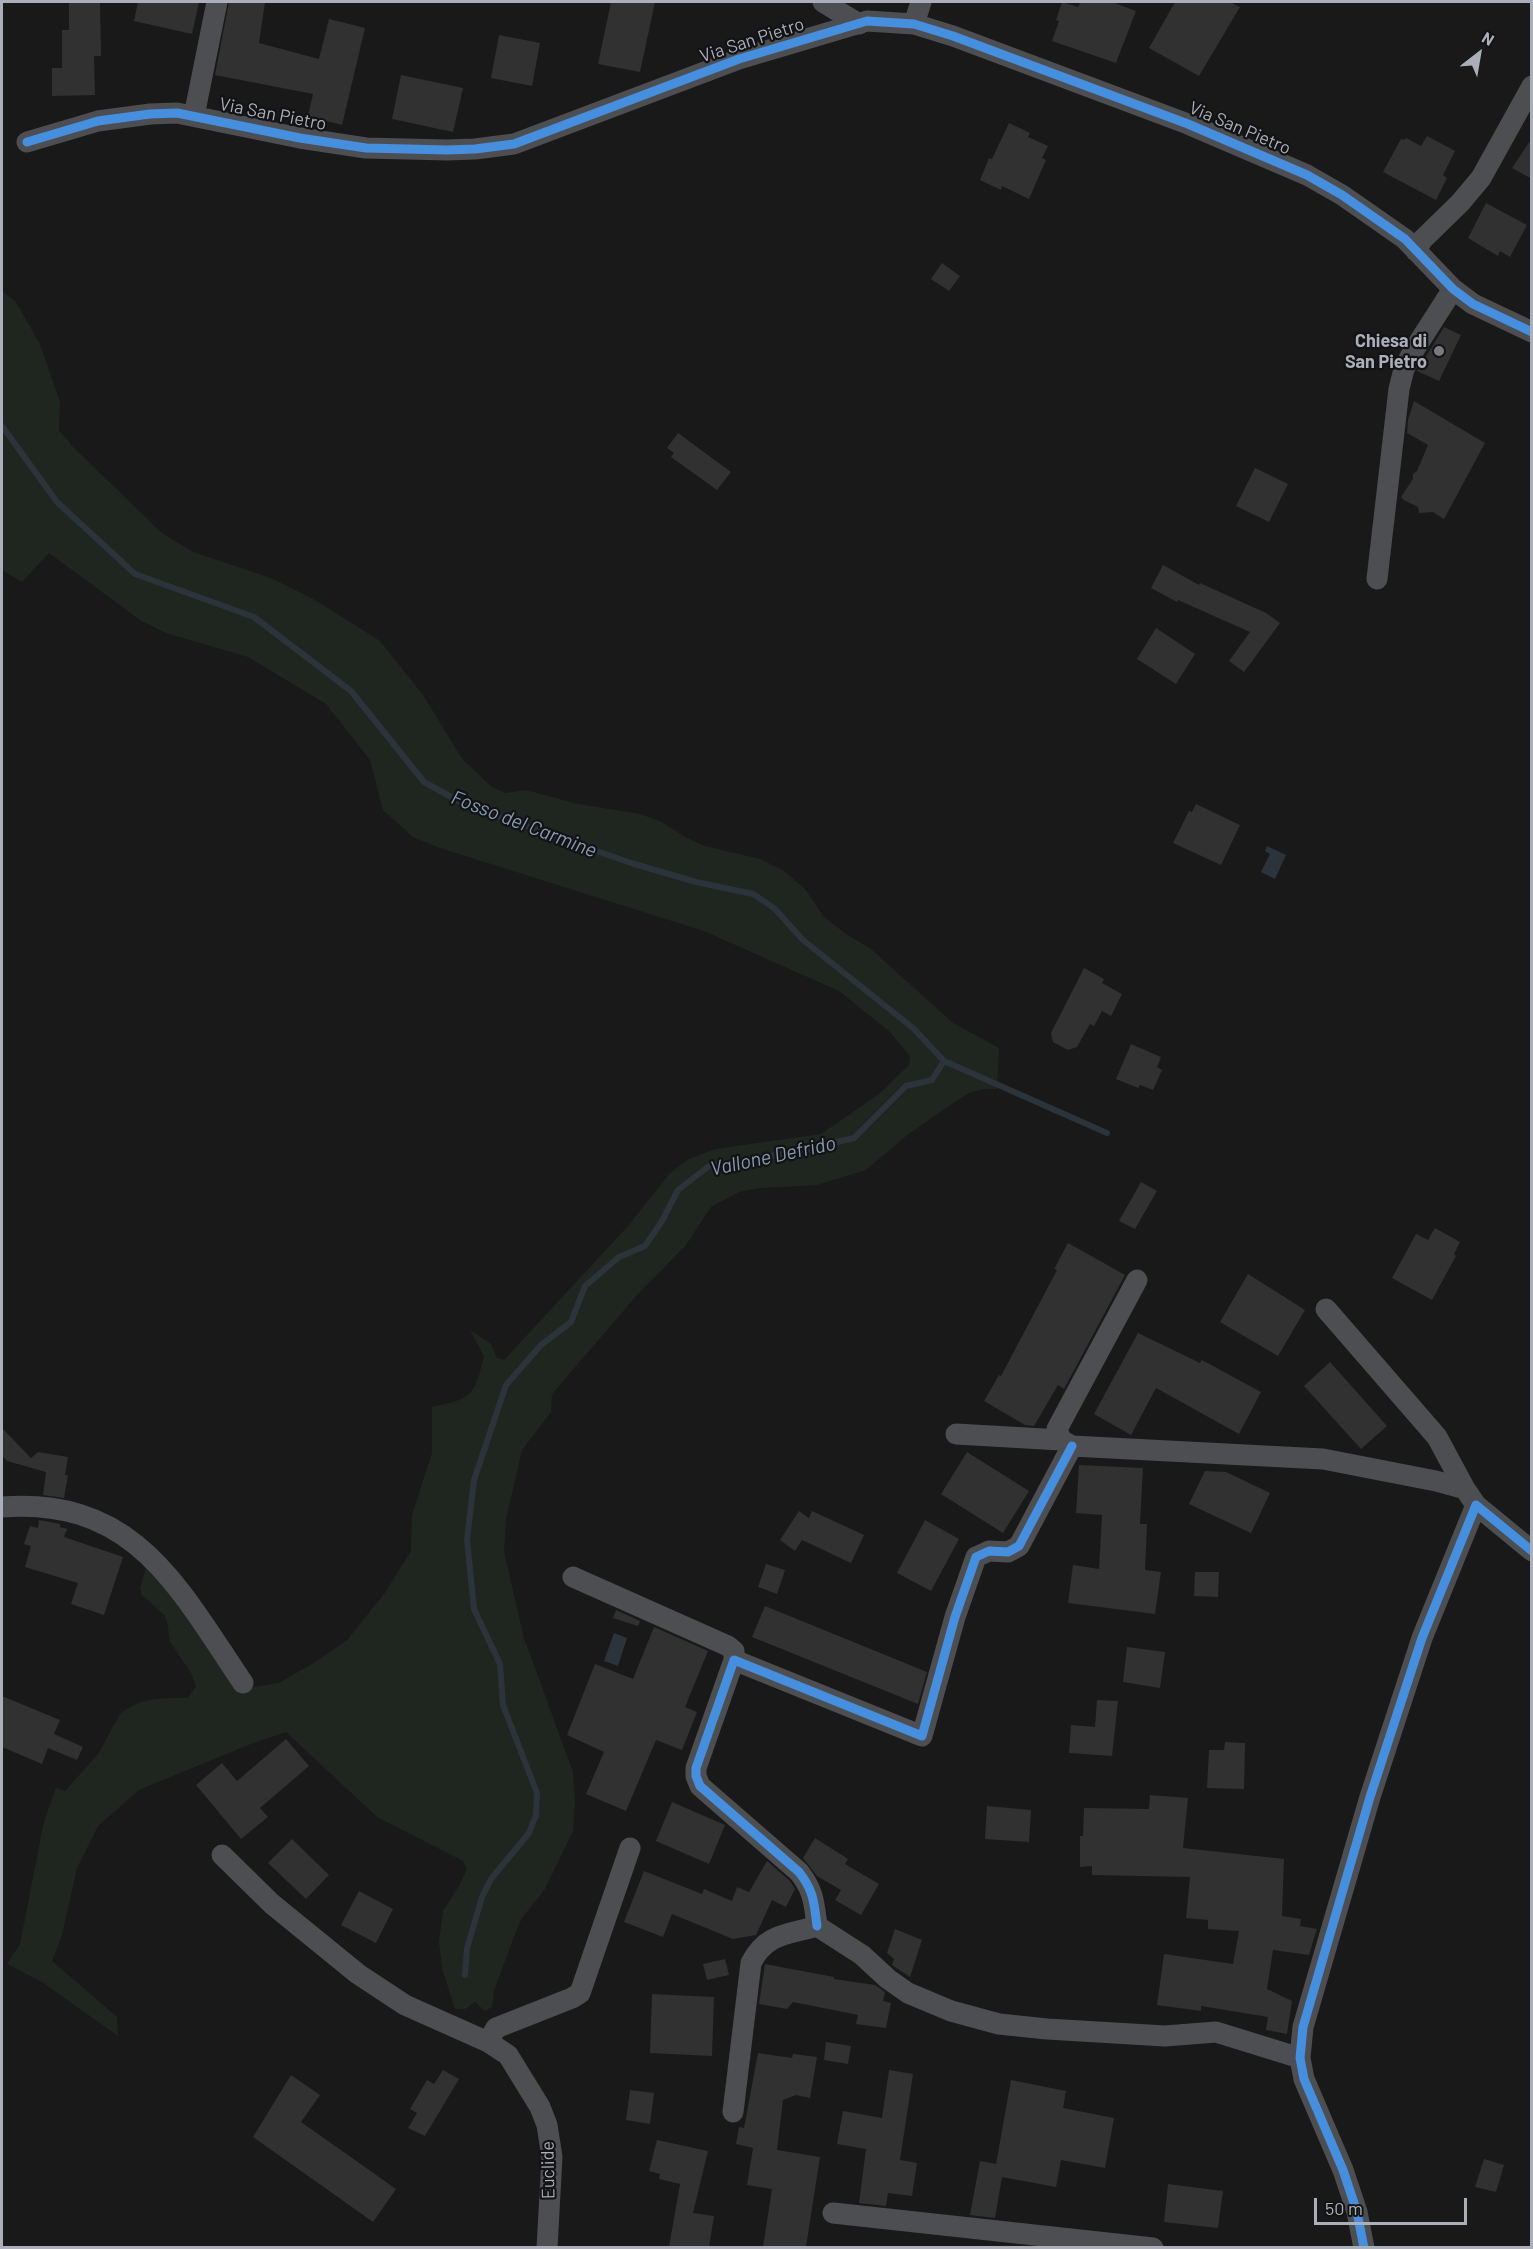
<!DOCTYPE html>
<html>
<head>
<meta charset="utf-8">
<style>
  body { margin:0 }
  #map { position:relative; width:1533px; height:2249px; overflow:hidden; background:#191919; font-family:Barlow,sans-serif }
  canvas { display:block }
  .frame { position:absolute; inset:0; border:3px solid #abafb9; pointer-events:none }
  .north { position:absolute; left:1449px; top:24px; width:60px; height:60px; -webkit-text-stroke:4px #131315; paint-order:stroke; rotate:31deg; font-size:16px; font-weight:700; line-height:24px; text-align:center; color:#abafb9 }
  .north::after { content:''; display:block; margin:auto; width:21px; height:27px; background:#abafb9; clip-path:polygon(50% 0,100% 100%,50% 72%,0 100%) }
  .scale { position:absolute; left:1314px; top:2198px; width:153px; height:27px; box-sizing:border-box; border:3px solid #abafb9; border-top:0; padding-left:8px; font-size:18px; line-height:21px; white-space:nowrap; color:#abafb9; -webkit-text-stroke:4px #131315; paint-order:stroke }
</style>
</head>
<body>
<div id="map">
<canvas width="1533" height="2249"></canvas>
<div class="frame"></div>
<div class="north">N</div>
<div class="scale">50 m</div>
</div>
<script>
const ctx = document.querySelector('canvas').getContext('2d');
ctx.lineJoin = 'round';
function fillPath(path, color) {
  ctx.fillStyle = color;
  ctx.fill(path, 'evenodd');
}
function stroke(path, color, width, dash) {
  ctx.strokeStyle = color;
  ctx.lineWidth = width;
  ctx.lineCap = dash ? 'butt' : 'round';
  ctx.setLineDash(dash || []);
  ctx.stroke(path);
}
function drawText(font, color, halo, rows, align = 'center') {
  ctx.font = font + ' Barlow,sans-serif';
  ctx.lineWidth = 4.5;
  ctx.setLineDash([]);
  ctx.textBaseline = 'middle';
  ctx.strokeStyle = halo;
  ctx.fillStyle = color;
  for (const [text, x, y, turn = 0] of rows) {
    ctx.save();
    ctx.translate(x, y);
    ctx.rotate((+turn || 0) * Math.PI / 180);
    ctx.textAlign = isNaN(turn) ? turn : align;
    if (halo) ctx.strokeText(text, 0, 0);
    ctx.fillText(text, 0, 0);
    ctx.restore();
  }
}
const green = new Path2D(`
  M2 291 16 302 40 344 60 402 59 430 73 447 162 533 193 552 271 578 315 600 380 641 423 695 463 760 492 787 505 793 526 790 578 804 640 814 660 821 685 837 705 846 760 859 783 870 806 890 823 916 846 934 871 949 953 1023 999 1048 997 1089H983L969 1093 950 1105 906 1136 866 1170 817 1185 760 1188 739 1192 711 1207 686 1245 638 1294 552 1394 551 1412 522 1450 506 1519 504 1552 524 1638 573 1772 575 1802 573 1831 545 1889 522 1918 515 1934 494 1990 492 2007 485 2011 475 2002 465 2009H455L442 1968 439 1942 443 1911 459 1886 467 1869 463 1861 377 1817 286 1732 248 1745 139 1790 98 1826 77 1868 62 1935 52 1961 117 2017 118 2036 42 1982 7 1964 20 1944 44 1821 56 1788 65 1791 98 1754 120 1714C141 1697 162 1698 188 1698L196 1686 191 1673 170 1642 167 1621 164 1615 142 1595 140 1588 148 1561 248 1688 279 1683 317 1661 347 1640 384 1594 411 1551 412 1515 432 1453V1407C472 1399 475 1395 484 1356L470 1330 491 1344 497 1358 504 1360 628 1226 670 1173 687 1160 715 1149 821 1134 879 1094 909 1065 910 1056 890 1032 839 991 704 931 440 848 413 837 383 810 370 760 326 704 248 657 166 633 140 620 49 553 22 582 2 570Z`);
const water = new Path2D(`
  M1267 846 1286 855 1275 879 1261 872 1270 854 1265 851Z
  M614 1633 627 1638 618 1666 604 1661Z`);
const stream = new Path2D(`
  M2 426 57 502 135 574 254 617 351 691 424 782 464 804 631 863 696 882 753 894 774 908 803 940 913 1028 944 1061 1107 1133
  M465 1975 467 1948 482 1897 491 1879 529 1833 536 1815 537 1793 503 1705 500 1664 474 1609 467 1540 474 1480 506 1385 541 1345 571 1322 585 1286 619 1257 645 1246 662 1221 678 1190 709 1166 795 1152 854 1138 906 1086 932 1080 944 1061`);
const building = new Path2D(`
  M69 2H100L101 56H94L95 95 52 96V68H62V30H69Z
  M138 2H199L192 34 134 21Z
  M229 2H265L259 43 319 59 329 19 365 28 342 125 308 116 313 94 215 75Z
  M611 2H655L640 72 598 64Z
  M1062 2 1078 7 1081 2H1112L1136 11 1116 63 1052 41 1059 21 1056 20Z
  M1175 2H1230L1240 7 1199 76 1149 48Z
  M499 35 540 43 532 86 491 78Z
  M401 75 463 88 453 132 392 119Z
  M1009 123 1030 133 1028 137 1048 146 1042 158 1046 160 1029 199 1002 186 1001 190 980 180 989 158 992 159Z
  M1427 136 1455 151 1443 175 1447 178 1436 200 1383 172 1401 139 1404 140 1406 138 1421 146Z
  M1532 138V179L1512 168Z
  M1486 203 1527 225 1510 257 1500 251 1498 256 1468 238Z
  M942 263 960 276 949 291 931 279Z
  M1444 327 1461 335 1439 381 1417 371Z
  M1414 401 1485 443 1444 519 1433 512 1419 513 1418 507 1404 500 1401 497 1413 479V474L1417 471 1428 445 1407 433 1408 420Z
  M678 433 731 472 717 490 671 457 674 453 667 448Z
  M1255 468 1288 484 1269 522 1236 506Z
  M1163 565 1199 585 1200 583 1266 613 1280 623 1244 672 1229 661 1250 632 1178 600 1177 602 1151 588Z
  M1156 628 1195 654 1176 684 1137 659Z
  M1196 804 1240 825 1221 865 1173 843 1189 811 1192 812Z
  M1084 968 1104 979 1102 983 1122 994 1111 1016 1102 1011 1094 1026 1090 1024 1077 1047 1068 1050 1053 1042 1051 1033Z
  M1131 1044 1161 1057 1157 1067 1162 1070 1153 1090 1140 1085 1138 1088 1116 1079Z
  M1141 1182 1157 1191 1135 1229 1119 1221Z
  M1435 1228 1460 1242 1454 1254 1456 1256 1432 1300 1392 1278 1416 1234 1428 1240Z
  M1068 1243 1125 1275 1064 1389 1058 1385 1034 1426 1025 1425 984 1401 999 1375 1001 1376 1057 1270 1054 1269Z
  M1248 1274 1305 1310 1278 1356 1220 1322Z
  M1138 1333 1200 1363 1202 1360 1261 1392 1239 1434 1156 1388 1131 1435 1094 1414Z
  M1330 1362 1387 1426 1361 1449 1304 1386Z
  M2 1428 31 1458 38 1452 68 1457 65 1475H68L64 1498 43 1495 46 1472 7 1461 2 1456Z
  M967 1452 1029 1491 1003 1533 941 1494Z
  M1079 1465 1143 1468 1140 1524H1147L1145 1570 1161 1572 1155 1614 1068 1603 1073 1565 1099 1569 1102 1515 1076 1513Z
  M1205 1471 1226 1472 1270 1493 1251 1533 1189 1504Z
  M799 1511 809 1518 812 1511 864 1535 851 1563 802 1540 795 1551 780 1540Z
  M39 1520 60 1524V1527L67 1529 64 1537 123 1557 104 1615 71 1604 78 1583 25 1567 31 1546 24 1544 30 1526 38 1528Z
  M925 1520 959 1539 931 1591 897 1573Z
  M766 1564 785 1570 777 1594 758 1587Z
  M1195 1572H1219L1218 1597 1194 1596Z
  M765 1606 927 1672 918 1704 752 1637Z
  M616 1610 640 1621 638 1626 613 1618Z
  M654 1627 708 1651 685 1707 697 1712 682 1750 656 1740 626 1811 586 1794 604 1752 567 1735 595 1664 633 1679Z
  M1127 1647 1165 1652 1160 1688 1123 1682Z
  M2 1696 60 1720 54 1734 83 1747 77 1760 48 1748 42 1764 2 1747Z
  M1097 1700 1118 1701 1112 1756 1069 1753 1071 1725 1095 1727Z
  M286 1739 309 1766 260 1808 268 1817 241 1839 196 1785 222 1763 237 1781Z
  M1225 1742 1245 1743 1244 1789 1207 1788 1209 1750H1224Z
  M1150 1795 1188 1798 1183 1848 1284 1859 1282 1916 1301 1919 1300 1926 1317 1929 1309 1955 1273 1950 1267 1989 1292 2001 1287 2034 1266 2030 1268 2017 1201 2006V2011L1157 2005 1164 1954 1233 1964 1239 1931 1208 1929V1920L1186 1918 1190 1877 1092 1875V1866L1080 1867V1836H1083L1084 1808 1149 1809Z
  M672 1802 725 1825 709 1864 656 1841Z
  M987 1806 1031 1810 1029 1842 985 1839Z
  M815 1838 848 1859 845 1864 879 1884 861 1915 835 1900 841 1890 817 1876 803 1858Z
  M292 1839 329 1875 306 1899 268 1863Z
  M767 1861 790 1881 795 1889 786 1907 772 1900 756 1935 733 1939 672 1914 663 1937 624 1922 644 1871 702 1894 704 1889 732 1901 737 1887 749 1892Z
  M359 1891 393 1909 376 1943 341 1925Z
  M895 1929 922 1940 910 1977 892 1965 894 1959 887 1953Z
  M725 1959 729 1975 707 1980 703 1964Z
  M765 1964 834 1977V1979L875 1985 885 1992 883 2001 891 2003 886 2028 856 2024 858 2015 793 2002 787 2009 759 2004Z
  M652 1994 714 1997 712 2056 650 2053Z
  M826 2042 851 2046 848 2064 824 2060Z
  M758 2053 792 2058 793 2054 817 2057 810 2098 796 2095 783 2100 777 2150 820 2157 806 2247H763L772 2189 747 2185 753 2148 736 2144 739 2127 744 2128Z
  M443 2070 459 2079 425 2136 408 2128 417 2113 410 2109 427 2080 434 2084Z
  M889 2070 913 2074 900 2160 917 2163 912 2196 888 2193 886 2206 859 2203 866 2149 837 2144 843 2111 882 2118Z
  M291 2075 320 2095 301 2122 396 2189 373 2222 253 2137Z
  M1011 2080 1066 2091 1063 2108 1114 2118 1105 2168 1061 2160 1056 2187 1002 2177 995 2218 970 2215 980 2161 996 2164Z
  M630 2090 654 2093 650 2124 626 2120Z
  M657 2140 708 2151 693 2213 714 2216 709 2247H669L680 2184 659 2179 660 2174 649 2171Z
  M1484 2159 1504 2165 1496 2192 1475 2187Z
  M1168 2184 1223 2191 1218 2228 1164 2222Z`);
const minor = new Path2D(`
  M823 2 859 24
  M914 24 921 2
  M194 116 217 2
  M27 142 98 121 150 114 177 113 300 138 366 148 447 150 475 149 514 144 739 59 867 21 914 24 953 36 1188 124 1307 175 1342 195 1405 239 1453 289 1473 304 1532 332
  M1416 251 1422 240 1460 203 1481 178 1532 86
  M1377 579 1399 389 1404 369 1412 353 1453 289
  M1137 1280 1057 1429 1061 1440 1072 1446 1323 1459 1436 1481 1465 1489 1476 1505
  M1326 1309 1437 1437 1465 1489
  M956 1434 1061 1440
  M2 1507C135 1497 178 1587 243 1683
  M573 1577 728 1646 734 1651V1660L696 1768V1776L700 1786 799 1872C814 1891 814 1903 817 1926
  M734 1660 922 1736 955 1617 976 1557 989 1551 1008 1552 1019 1546 1072 1446
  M222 1855 272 1904 358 1974 405 2005 488 2042 508 2055 540 2107 547 2125 552 2157 547 2248
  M488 2042 496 2028 572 1998 580 1993 630 1848
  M733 2112 751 1963C766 1933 787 1935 817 1926L862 1955 888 1979 908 1993 951 2011 999 2024 1047 2029 1165 2036 1216 2032 1300 2058
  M833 2213 1153 2248
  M1364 2248 1357 2212 1343 2170 1304 2079 1300 2058 1303 2027 1370 1797 1422 1638 1476 1505 1532 1551`);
const cycleway = new Path2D(`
  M27 142 98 121 150 114 177 113 300 138 366 148 447 150 475 149 514 144 739 59 867 21 914 24 953 36 1188 124 1307 175 1342 195 1405 239 1453 289 1473 304 1532 332
  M817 1926C814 1903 814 1891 799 1872L700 1786 696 1776V1768L734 1660 922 1736 955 1617 976 1557 989 1551 1008 1552 1019 1546 1072 1446
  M1364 2248 1357 2212 1343 2170 1304 2079 1300 2058 1303 2027 1370 1797 1422 1638 1476 1505 1532 1551`);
const markers = [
  [1439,351,6,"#787a81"]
];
const streetNames = [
  ["Via San Pietro",752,40,-18],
  ["Via San Pietro",273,114,11],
  ["Via San Pietro",1240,128,23],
  ["Euclide",548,2170,-91]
];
const poiNames = [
  ["Chiesa di",1427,341],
  ["San Pietro",1427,362]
];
const waterNames = [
  ["Fosso del Carmine",524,824,21],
  ["Vallone Defrido",773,1156,-12]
];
fillPath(green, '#1f2620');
fillPath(water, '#2c343b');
stroke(stream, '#2c343b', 6);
fillPath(building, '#313131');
stroke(minor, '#4d4e52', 21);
stroke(cycleway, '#468fdf', 9);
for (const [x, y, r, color] of markers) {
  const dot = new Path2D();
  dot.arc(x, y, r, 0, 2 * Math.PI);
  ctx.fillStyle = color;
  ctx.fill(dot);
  stroke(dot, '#131315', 2);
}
drawText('18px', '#abafb9', '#131315', streetNames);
drawText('bold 18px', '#abafb9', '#131315', poiNames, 'right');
drawText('italic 20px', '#849cb2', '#131315', waterNames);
</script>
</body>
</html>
